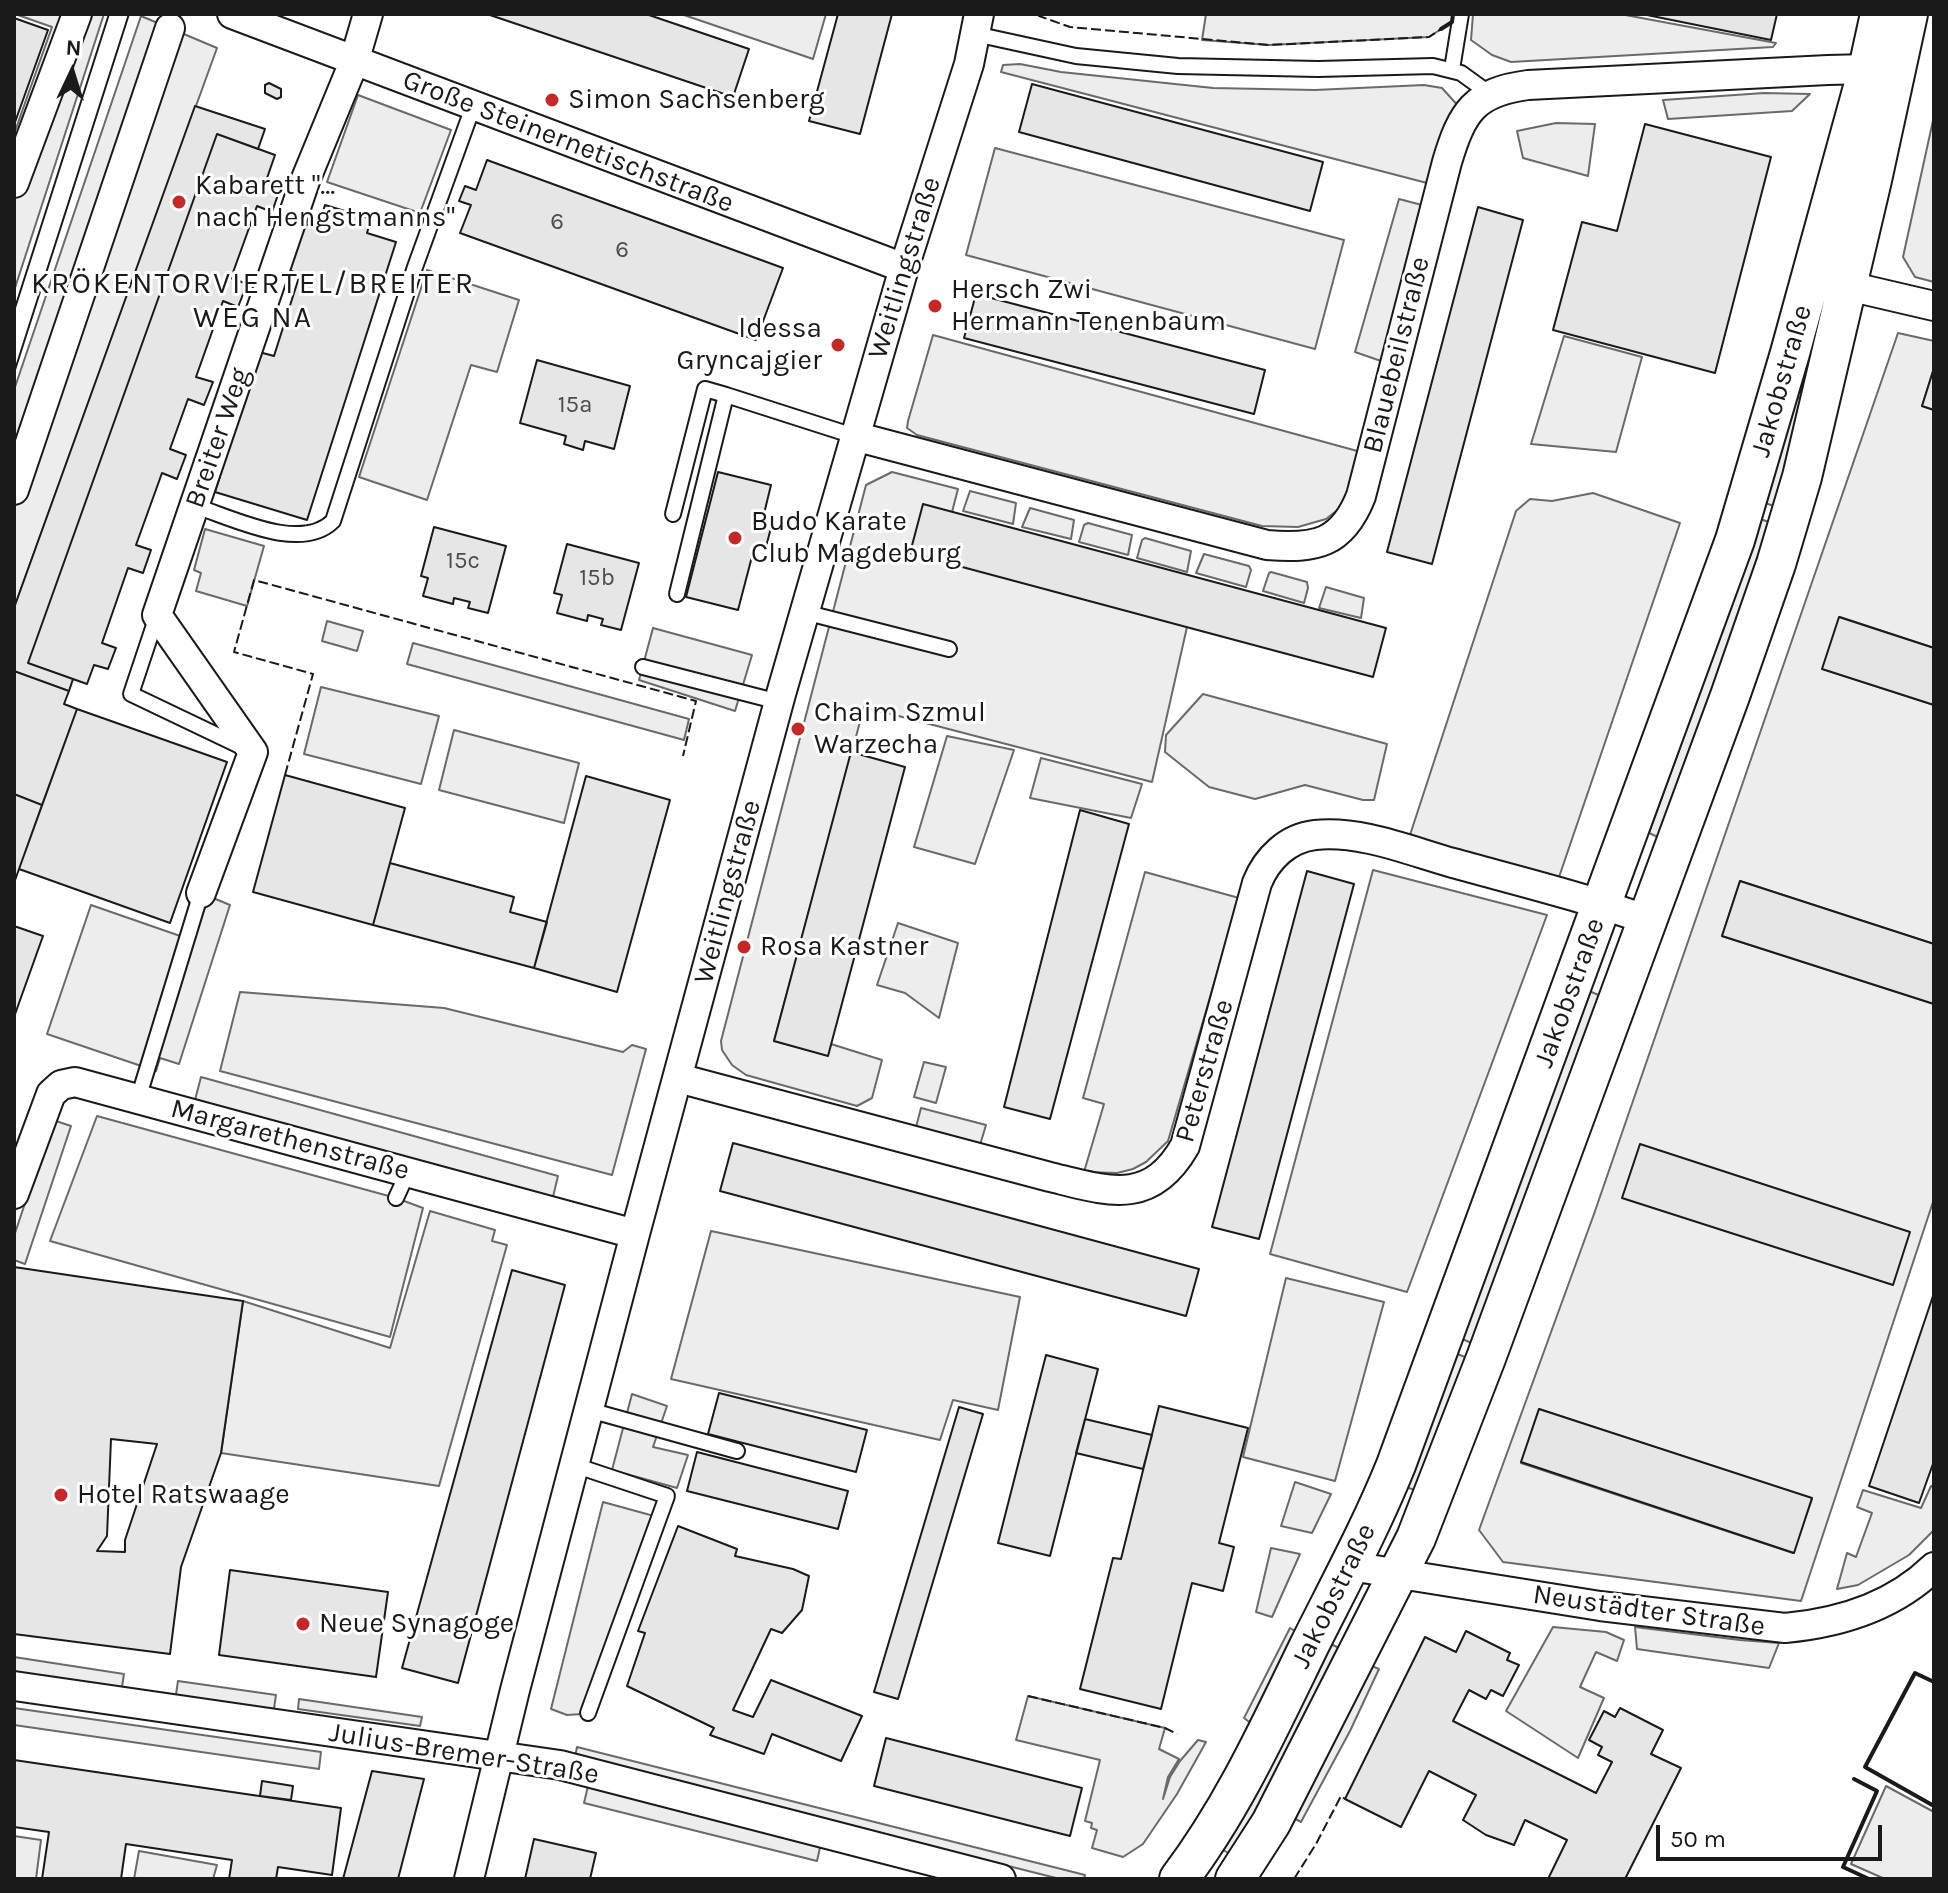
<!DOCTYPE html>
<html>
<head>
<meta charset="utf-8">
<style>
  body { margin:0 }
  #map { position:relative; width:1948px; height:1893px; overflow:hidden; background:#fff; font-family:Karla,sans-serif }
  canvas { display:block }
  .frame { position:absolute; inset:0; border:16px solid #1a1a1a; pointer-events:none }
  .north { position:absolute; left:32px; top:32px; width:80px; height:80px; -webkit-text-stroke:6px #fff; paint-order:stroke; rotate:4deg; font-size:22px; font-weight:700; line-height:32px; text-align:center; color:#1a1a1a }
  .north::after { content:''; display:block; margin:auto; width:28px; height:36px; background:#1a1a1a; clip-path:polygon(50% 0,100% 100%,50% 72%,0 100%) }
  .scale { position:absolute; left:1656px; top:1825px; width:226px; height:36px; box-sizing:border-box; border:4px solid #1a1a1a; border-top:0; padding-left:10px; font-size:24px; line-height:28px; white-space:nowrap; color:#1a1a1a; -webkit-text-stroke:6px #fff; paint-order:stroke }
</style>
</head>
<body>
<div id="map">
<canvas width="1948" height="1893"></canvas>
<div class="frame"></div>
<div class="north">N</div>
<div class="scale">50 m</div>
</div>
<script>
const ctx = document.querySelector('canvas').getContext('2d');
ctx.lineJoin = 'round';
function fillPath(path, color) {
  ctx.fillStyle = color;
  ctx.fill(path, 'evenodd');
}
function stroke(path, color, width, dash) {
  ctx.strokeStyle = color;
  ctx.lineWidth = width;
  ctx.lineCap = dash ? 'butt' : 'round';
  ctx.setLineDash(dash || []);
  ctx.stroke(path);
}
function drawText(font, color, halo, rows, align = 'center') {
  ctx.font = font + ' Karla,sans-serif';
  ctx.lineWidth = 6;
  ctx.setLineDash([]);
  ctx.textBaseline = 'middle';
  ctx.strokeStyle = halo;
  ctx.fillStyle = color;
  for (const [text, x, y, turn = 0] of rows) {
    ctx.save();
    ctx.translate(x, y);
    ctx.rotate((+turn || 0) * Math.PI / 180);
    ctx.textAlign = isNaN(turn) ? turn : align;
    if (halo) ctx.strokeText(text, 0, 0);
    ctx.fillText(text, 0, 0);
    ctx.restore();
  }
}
const built = new Path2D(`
  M15 14H104L14 291V134L52 27Z
  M681 14H826L813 59Z
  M1206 14H1453L1452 22 1429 37 1269 45 1202 40Z
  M1473 14H1620L1776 43 1773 47 1511 62 1492 55 1471 40Z
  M141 16 217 48 14 608V390Z
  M1020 64 1061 72 1213 88 1315 90 1424 85 1442 88 1461 109 1427 183 1001 72 1003 65Z
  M1764 93 1810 94 1792 111 1668 119 1663 100Z
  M358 95 451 130 420 213 327 182Z
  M1934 116V282L1915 277 1903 257Z
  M1556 123 1595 124 1588 176 1523 158 1517 131Z
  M995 148 1344 240 1315 349 966 255Z
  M1399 199 1422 205 1381 361 1355 352Z
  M427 270 519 300 497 372 471 365 427 500 359 477Z
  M1898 333 1934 341V368L1922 406 1934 410V648L1840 617 1823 669 1934 705V944L1740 881 1722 936 1934 1004V1199L1801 1601 1503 1562 1479 1530 1594 1214ZM1539 1409 1812 1499 1793 1553 1521 1463Z
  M933 335 1361 452 1350 489 1340 508 1326 519 1298 527 1262 526 917 435 907 428 908 421Z
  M1564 336 1642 357 1616 452 1531 444Z
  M1798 398H1802L1777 507 1765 503 1794 400Z
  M892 472 958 489 952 512 1187 627 1152 782 864 707 774 1041 827 1055 831 1044 882 1060 872 1098 857 1106 746 1075 732 1065 722 1050 721 1041 866 485Z
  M970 491 1016 503 1013 524 963 511Z
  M1593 493 1680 523 1558 880 1409 838 1516 511 1530 499 1552 501Z
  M1030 508 1074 520 1071 539 1022 527Z
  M1760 519 1772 523 1660 838 1649 833 1735 596Z
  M1088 523 1132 535 1128 555 1079 542 1084 525Z
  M205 529 264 546 247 606 196 591 201 573 194 570Z
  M1145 538 1191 551 1187 572 1137 558 1142 540Z
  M1204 554 1249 566 1251 570 1246 587 1196 573Z
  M1271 572 1307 582 1308 588 1304 603 1263 591 1269 573Z
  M1326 587 1364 598 1361 618 1319 608Z
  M327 621 363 631 357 651 322 641Z
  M653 628 752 655 735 711 639 680Z
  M413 643 689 719 684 740 407 664Z
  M321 687 439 716 421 784 304 754Z
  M1203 694 1387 744 1374 800H1363L1305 785 1255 799 1209 787 1165 752 1166 735Z
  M454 730 579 763 564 823 439 790Z
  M947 736 1014 750 975 864 914 847Z
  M1041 758 1142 784 1131 818 1030 798Z
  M1373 870 1547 915 1407 1292 1270 1254Z
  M1145 872 1239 898 1168 1141 1146 1162 1133 1169 1117 1173 1084 1172 1104 1104 1083 1098Z
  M201 893 230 905 179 1064 160 1058 156 1071 47 1034 91 905 186 938Z
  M898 923 958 943 939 1018 905 993 877 985Z
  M1589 991 1601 996 1474 1344 1462 1339Z
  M240 992 444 1008 623 1052 632 1045 646 1049 612 1175 220 1071Z
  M924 1062 946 1067 936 1103 914 1097Z
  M201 1077 558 1176 552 1201 195 1100Z
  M921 1108 986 1125 980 1145 916 1127Z
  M97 1116 396 1198 423 1208 390 1337 50 1241Z
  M53 1120 71 1126 25 1264 14 1260V1236Z
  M430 1211 495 1230 492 1241 507 1245 439 1486 221 1453 243 1301 390 1348Z
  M711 1231 1020 1297 998 1410 953 1400 940 1440 671 1379Z
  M1286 1278 1384 1302 1335 1481 1243 1457Z
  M1455 1353 1470 1359 1419 1491 1405 1487Z
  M632 1394 667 1406 653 1447 688 1455 677 1488 612 1470Z
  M1295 1482 1331 1494 1312 1533 1281 1526Z
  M1931 1486 1934 1487V1530L1909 1555 1858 1585 1837 1589 1847 1553 1856 1557 1872 1513 1857 1507 1863 1490 1921 1508Z
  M603 1502 654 1516 582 1714 567 1715 551 1709Z
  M1271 1548 1300 1554 1272 1617 1256 1612Z
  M1553 1627 1606 1632 1624 1640 1617 1661 1596 1652 1580 1687 1604 1698 1578 1758 1506 1711Z
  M1635 1627 1740 1640 1779 1643 1769 1668 1637 1649Z
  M1290 1628 1300 1634 1253 1725 1244 1718Z
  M1329 1643 1343 1650 1233 1856 1220 1848Z
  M14 1657 124 1674 121 1693 14 1677Z
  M1367 1664 1379 1669 1350 1731 1301 1822 1290 1816Z
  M178 1681 276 1695 273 1715 175 1701Z
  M1028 1696 1165 1728 1159 1749 1179 1759 1168 1777 1163 1799 1170 1777 1180 1761 1198 1740 1206 1742 1177 1794 1143 1844 1123 1857 1092 1848 1097 1830 1091 1828 1092 1823 1085 1821 1100 1760 1016 1740Z
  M299 1699 422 1717 420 1726 298 1709Z
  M14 1708 321 1752 319 1769 14 1725Z
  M577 1747 1085 1875 1084 1879H1060L575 1757Z
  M588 1786 821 1843 817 1861 584 1803Z
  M1886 1786 1934 1812V1879H1885L1851 1864Z
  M14 1836 41 1840 36 1879H14Z
  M139 1851 217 1865 213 1879H134Z`);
const building = new Path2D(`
  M487 14H646L749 49 733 97Z
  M838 14H892L860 134 809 121Z
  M1642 14H1777L1771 40Z
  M14 18 48 30 14 125Z
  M269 83 281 89V97L277 99 265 93V85Z
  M1032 84 1323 162 1310 211 1019 132Z
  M195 106 265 129 258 149 217 134 28 663 73 679 69 691 14 671V608Z
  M1645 124 1771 157 1715 373 1553 330 1582 222 1617 231Z
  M217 134 275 155 266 181 281 186 272 212 257 206 231 278 247 284 238 307 223 301 196 377 213 382 204 405 188 399 170 449 186 455 177 479 162 473 136 545 151 550 143 573 128 568 102 643 116 648 108 669 94 665 87 684 28 663Z
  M487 160 783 268 756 340 460 233 471 205 459 201 465 186 476 190Z
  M325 205 371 219 367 233 396 242 307 520 215 492 259 352 274 356 300 274 282 268 297 221 318 228Z
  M1478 207 1523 220 1432 564 1387 552Z
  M976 294 1265 370 1254 414 964 338Z
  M537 360 630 386 614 449 585 441 583 450 564 444 566 436 520 423Z
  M1934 368V410L1922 406Z
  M718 472 771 485 762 522 772 524 766 547 755 545 738 610 686 597Z
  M923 504 1386 628 1373 677 910 553Z
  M434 527 506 546 488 613 468 608 470 602 454 598 453 604 423 596 428 578 421 576Z
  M567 544 639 563 621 630 601 625 603 619 588 615 587 621 557 613 562 595 554 593Z
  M1839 617 1934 648V705L1822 669Z
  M14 671 69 691 64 704 77 709 42 805 14 794Z
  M77 709 227 762 170 923 19 869Z
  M851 752 905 767 828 1056 774 1041Z
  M285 775 405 808 373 925 253 892Z
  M586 776 670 800 617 992 534 968Z
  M14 794 42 805 14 883Z
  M1080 810 1129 824 1050 1119 1004 1107Z
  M390 863 514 897 510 912 547 922 534 968 373 925Z
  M1307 871 1354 884 1259 1239 1212 1227Z
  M1740 881 1934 944V1004L1722 936Z
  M14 926 43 936 14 1017Z
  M733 1143 1199 1269 1186 1316 720 1191Z
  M1640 1144 1910 1232 1893 1285 1622 1198Z
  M14 1267 243 1301 221 1453 181 1567 170 1654 14 1634ZM111 1439 157 1444 125 1540V1552L97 1551 107 1536Z
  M512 1270 565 1285 458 1683 402 1668Z
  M1934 1293V1461L1919 1503 1869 1486Z
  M1046 1355 1098 1369 1050 1556 998 1543Z
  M719 1393 867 1430 856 1472 708 1434Z
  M1159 1406 1248 1428 1219 1543 1234 1547 1223 1591 1192 1583 1161 1709 1080 1689 1113 1558 1121 1559Z
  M959 1407 983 1414 898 1699 874 1692Z
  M1539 1409 1812 1498 1794 1553 1521 1462Z
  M1085 1419 1152 1435 1143 1469 1076 1453Z
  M697 1452 848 1491 838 1529 687 1491Z
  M678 1526 737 1549 735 1556 793 1569 809 1576 802 1610 782 1633 771 1629 733 1710 753 1717 771 1680 862 1716 841 1761 772 1734 764 1754 710 1735 714 1728 627 1686 645 1633 638 1631Z
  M230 1570 388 1592 376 1677 219 1655Z
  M1466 1631 1510 1653 1507 1660 1519 1665 1503 1696 1491 1690 1486 1699 1469 1690 1453 1721 1596 1793 1612 1762 1598 1755 1602 1747 1589 1740 1604 1711 1615 1717 1620 1708 1663 1730 1651 1754 1681 1768 1625 1879H1548L1567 1840 1525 1820 1514 1845 1486 1835 1463 1820 1476 1795 1429 1771 1401 1827 1345 1799 1425 1637 1456 1652Z
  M886 1738 1082 1788 1070 1836 874 1786Z
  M14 1760 341 1808 332 1875 278 1867 276 1879H229L232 1860 126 1844 121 1879H42L49 1832 14 1827Z
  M372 1771 424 1779 398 1879H343Z
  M262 1781 293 1786 291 1800 260 1796Z
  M534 1839 596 1853 590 1879H525Z`);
const lane = new Path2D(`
  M975 34 1076 56 1178 66 1318 69 1433 66 1461 73 1490 94
  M1452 69 1461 14
  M195 506C233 518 301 553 333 521L415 267 473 107
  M673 514 705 389 726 395
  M677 594 726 395 854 436
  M804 612 949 649
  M157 616 131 694 244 748
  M643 667 779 702
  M138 1099 201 893
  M396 1198 408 1172
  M589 1410 737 1451
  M574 1465 667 1496 588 1713`);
const street = new Path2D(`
  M232 14 904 268
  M14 183 77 14
  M1831 282 1934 306
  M854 436 1267 545C1316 549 1342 544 1361 496L1447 162C1462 112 1474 92 1528 85L1828 70 1868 69 1884 72
  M14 490 170 28
  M201 893 253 752 157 615 305 181 354 62 368 14
  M678 1078 1050 1177C1108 1191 1150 1207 1185 1146L1257 883C1267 858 1288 838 1315 835 1360 830 1410 851 1453 863 1518 881 1584 897 1647 920
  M14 1194 51 1094 61 1085 75 1082 635 1234
  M1350 1566 1600 1606 1785 1628C1840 1623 1894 1606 1934 1567
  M14 1686 560 1765 1001 1879
  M469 1879 515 1690 635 1234 781 694 904 268 969 64 979 14`);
const secondary = new Path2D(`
  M1179 1879C1233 1808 1270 1726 1309 1646 1339 1586 1371 1527 1396 1465L1735 540 1790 353 1868 69 1880 14
  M1235 1879 1271 1823 1416 1538 1486 1358 1730 696 1776 564 1802 477 1872 180 1908 14`);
const tram = new Path2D(`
  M14 311 109 14
  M14 373 129 14`);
const fence = new Path2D(`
  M1039 14V16L1070 27 1269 45 1429 37 1441 29
  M285 775 313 674 234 652 254 580 696 701 683 756
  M1028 1696 1165 1728 1177 1734
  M1294 1879 1316 1844 1341 1796 1345 1799`);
const wall = new Path2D(`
  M1441 29 1452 22 1453 14
  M1934 1682 1915 1673 1865 1767 1934 1806
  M1854 1779 1877 1791 1843 1867 1869 1879`);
const markers = [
  [552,100,8,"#c62828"],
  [179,202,8,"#c62828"],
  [935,306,8,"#c62828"],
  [838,345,8,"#c62828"],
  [735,538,8,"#c62828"],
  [798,729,8,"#c62828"],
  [744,947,8,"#c62828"],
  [61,1495,8,"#c62828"],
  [303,1624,8,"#c62828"]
];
const numberNames = [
  ["6",557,222],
  ["6",622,250],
  ["15a",575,405],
  ["15c",463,561],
  ["15b",597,578]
];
const poiNames = [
  ["Simon Sachsenberg",568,100],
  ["Kabarett \"...",195,186],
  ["nach Hengstmanns\"",195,218],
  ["Hersch Zwi",951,290],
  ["Hermann Tenenbaum",951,322],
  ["ldessa",822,329,"right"],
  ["Gryncajgier",822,361,"right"],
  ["Budo Karate",751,522],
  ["Club Magdeburg",751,554],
  ["Chaim Szmul",814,713],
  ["Warzecha",814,745],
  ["Rosa Kastner",760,947],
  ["Hotel Ratswaage",77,1495],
  ["Neue Synagoge",319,1624]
];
const streetNames = [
  ["Große Steinernetischstraße",568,142,21],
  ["Weitlingstraße",905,268,-73],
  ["Blauebeilstraße",1397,355,-76],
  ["Jakobstraße",1782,381,-74],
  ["Breiter Weg",218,438,-71],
  ["Weitlingstraße",728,892,-75],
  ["Jakobstraße",1570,993,-70],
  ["Peterstraße",1205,1071,-74],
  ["Margarethenstraße",290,1140,15],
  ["Jakobstraße",1334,1596,-64],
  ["Neustädter Straße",1649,1611,8],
  ["Julius-Bremer-Straße",464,1754,9]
];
const neighbourhoodNames = [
  ["KRÖKENTORVIERTEL/BREITER",253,284],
  ["WEG NA",253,318]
];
fillPath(built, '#ededed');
stroke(built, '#6a6a6a', 2);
fillPath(building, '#e6e6e6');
stroke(building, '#1a1a1a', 2);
stroke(lane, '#1a1a1a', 18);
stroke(street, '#1a1a1a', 32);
stroke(secondary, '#1a1a1a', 42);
stroke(lane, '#fff', 14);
stroke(street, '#fff', 28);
stroke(secondary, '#fff', 38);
stroke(tram, '#1a1a1a', 2);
stroke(fence, '#1a1a1a', 2, [10, 4]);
stroke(wall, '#1a1a1a', 4);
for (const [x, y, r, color] of markers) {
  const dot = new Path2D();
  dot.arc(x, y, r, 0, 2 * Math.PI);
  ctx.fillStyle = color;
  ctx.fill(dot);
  stroke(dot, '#fff', 3);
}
drawText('24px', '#4d4d4d', null, numberNames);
drawText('28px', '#1a1a1a', '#fff', poiNames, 'left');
drawText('28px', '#1a1a1a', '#fff', streetNames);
ctx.letterSpacing = '2px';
drawText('30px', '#1a1a1a', '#fff', neighbourhoodNames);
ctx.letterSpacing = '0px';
</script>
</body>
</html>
